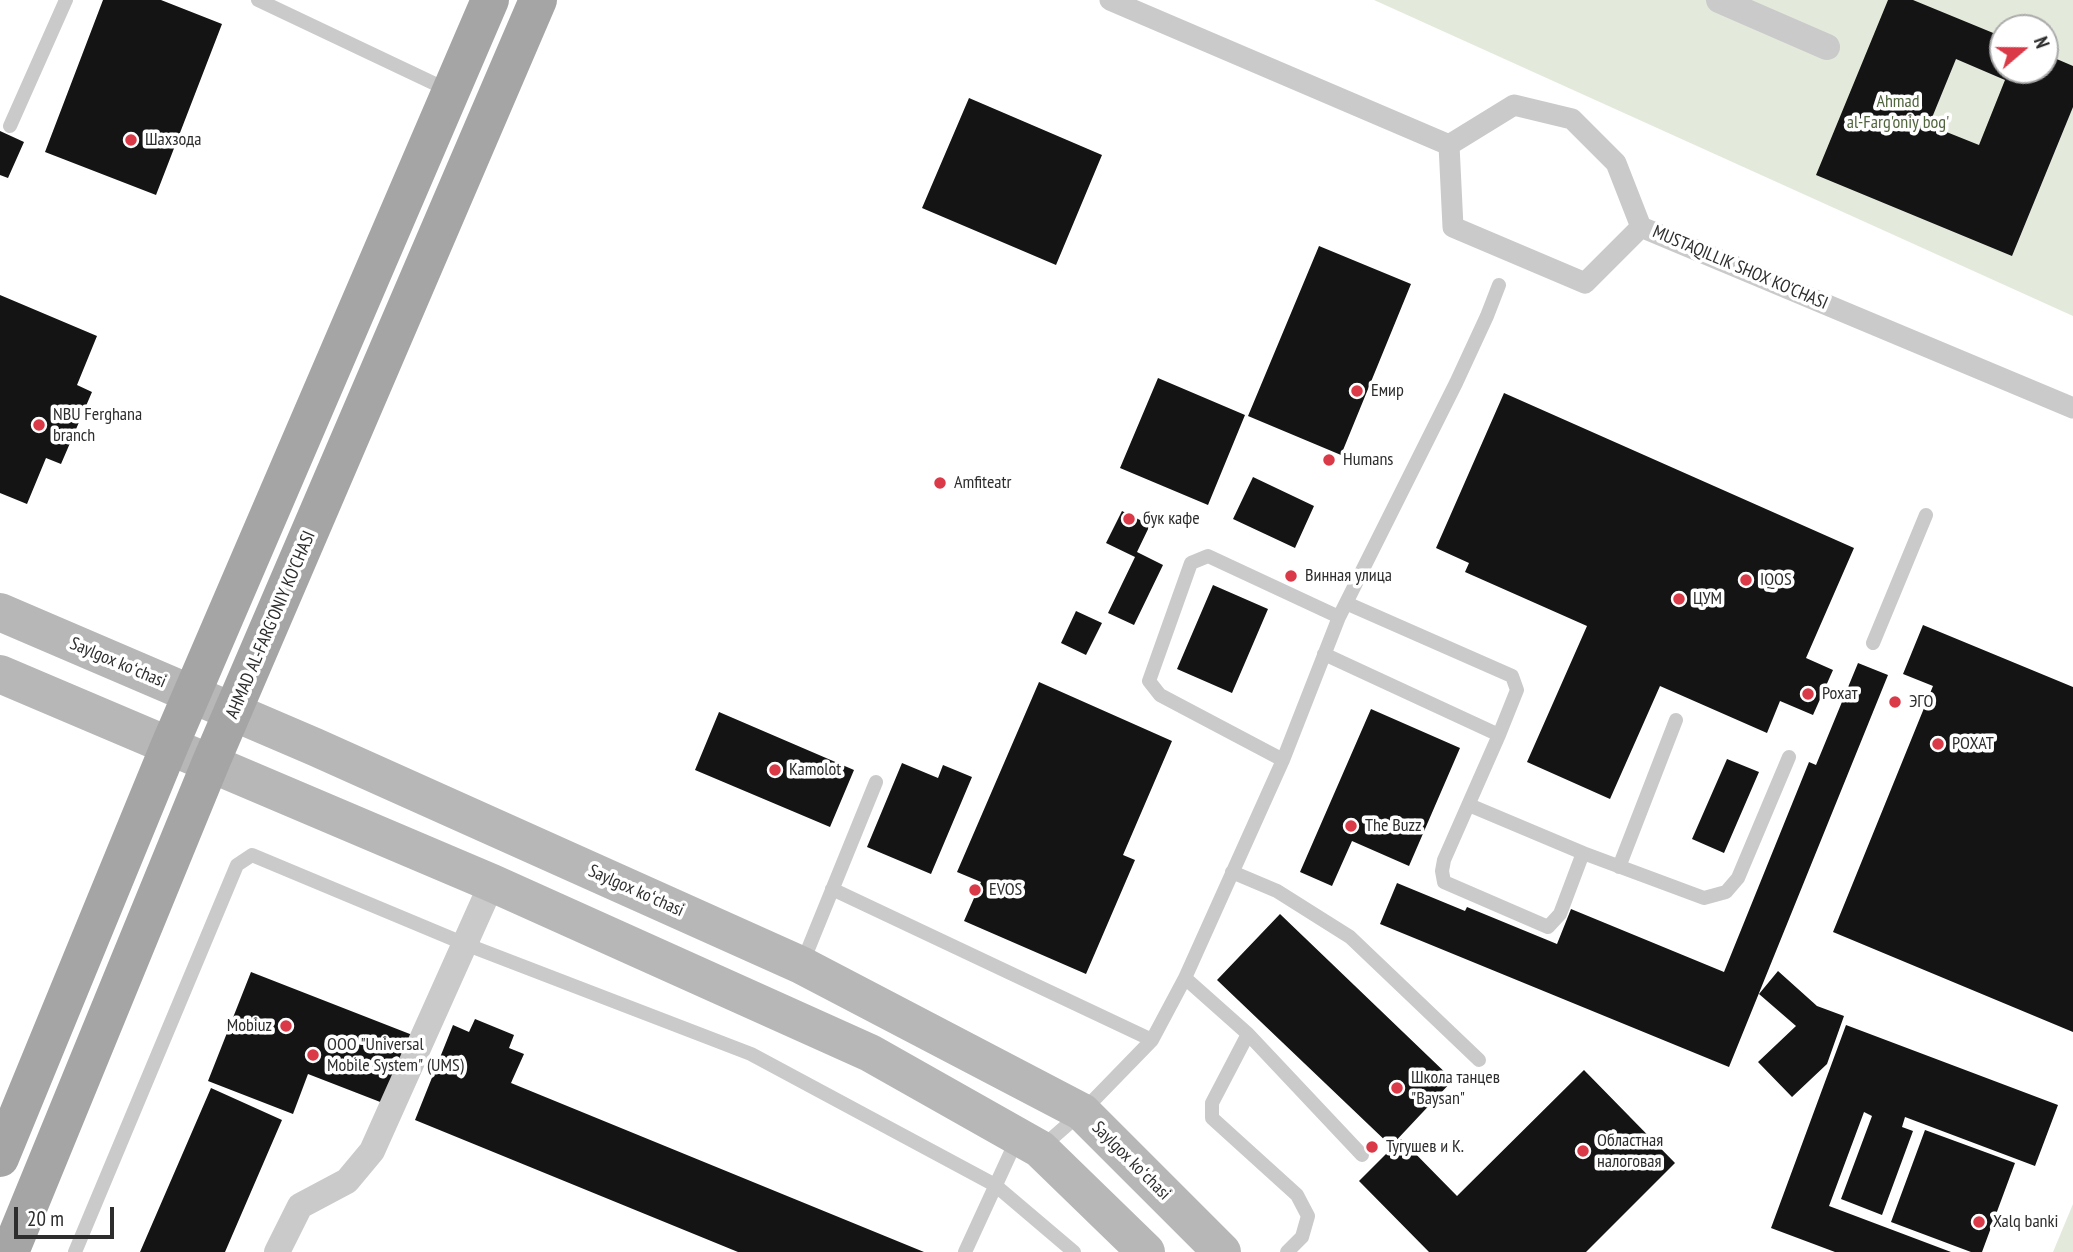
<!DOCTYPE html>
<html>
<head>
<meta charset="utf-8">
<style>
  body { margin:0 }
  #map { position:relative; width:2073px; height:1252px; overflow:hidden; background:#fff; font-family:"PT Sans Narrow",sans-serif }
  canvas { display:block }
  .north { position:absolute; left:1989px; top:14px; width:70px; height:70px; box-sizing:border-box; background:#fff; border:2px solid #ababab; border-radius:50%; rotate:70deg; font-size:19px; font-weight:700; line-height:28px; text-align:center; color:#2d2d2d }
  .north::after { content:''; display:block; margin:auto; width:24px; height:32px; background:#da3947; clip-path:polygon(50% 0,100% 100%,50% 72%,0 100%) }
  .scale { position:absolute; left:14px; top:1207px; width:100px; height:32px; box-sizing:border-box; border:4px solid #2d2d2d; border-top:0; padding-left:9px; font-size:21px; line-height:24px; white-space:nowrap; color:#2d2d2d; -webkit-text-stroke:5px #fff; paint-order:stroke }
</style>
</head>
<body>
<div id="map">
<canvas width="2073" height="1252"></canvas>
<div class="north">N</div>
<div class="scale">20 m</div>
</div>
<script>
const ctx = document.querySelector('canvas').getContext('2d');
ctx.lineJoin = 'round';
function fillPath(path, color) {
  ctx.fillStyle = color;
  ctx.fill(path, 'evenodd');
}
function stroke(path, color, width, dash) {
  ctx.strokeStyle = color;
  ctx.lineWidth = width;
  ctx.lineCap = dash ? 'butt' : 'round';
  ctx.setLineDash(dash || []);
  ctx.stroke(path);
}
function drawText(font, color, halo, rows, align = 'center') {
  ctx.font = font + ' "PT Sans Narrow",sans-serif';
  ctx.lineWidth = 7;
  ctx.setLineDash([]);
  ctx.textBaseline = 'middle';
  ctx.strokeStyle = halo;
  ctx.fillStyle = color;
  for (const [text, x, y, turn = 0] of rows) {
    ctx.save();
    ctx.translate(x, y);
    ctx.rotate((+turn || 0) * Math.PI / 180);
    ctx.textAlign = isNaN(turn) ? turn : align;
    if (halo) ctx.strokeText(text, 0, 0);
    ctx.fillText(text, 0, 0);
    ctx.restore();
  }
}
const green = new Path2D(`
  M1374 0H2073V316ZM2003 28H2045V70H2003Z
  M2073 1204V1252H2053Z`);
const building = new Path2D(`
  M103 0H161L222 24 156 195 45 152Z
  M1888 0H1913L2003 37V70H2045V54L2073 66V107L2012 256 1816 175ZM1956 59 2005 80 1979 145 1929 125Z
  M969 98 1102 155 1056 265 922 208Z
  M0 131 24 142 8 178 0 175Z
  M1319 246 1411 284 1341 455 1248 416Z
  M0 295 97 336 77 385 92 392 61 464 46 458 27 504 0 493Z
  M1158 378 1245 415 1208 505 1120 468Z
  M1504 393 1854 548 1806 658 1833 670 1813 715 1780 701 1767 733 1660 686 1610 799 1527 762 1587 626 1465 572 1469 563 1436 548Z
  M1253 477 1314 506 1295 548 1233 519Z
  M1122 511 1150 525 1137 552 1163 565 1134 625 1108 613 1135 557 1106 543Z
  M1213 585 1268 609 1232 693 1177 669Z
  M1076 611 1102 623 1086 655 1061 643Z
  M1923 625 2073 687V1032L1833 932 1933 686 1903 674Z
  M1858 663 1888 675 1729 1067 1380 924 1397 883 1465 911 1467 907 1557 944 1571 909 1724 972 1809 762 1816 765Z
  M1039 682 1172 741 1123 855 1135 860 1086 974 964 921 981 882 957 872Z
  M1371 709 1460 748 1409 866 1352 841 1332 886 1300 872Z
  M719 712 854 770 830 827 695 770Z
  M1727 759 1759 772 1724 853 1692 839Z
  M902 763 938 778 943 765 972 777 931 874 867 847Z
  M1280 914 1453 1080 1391 1146 1217 980Z
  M1778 971 1817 1006 1844 1016 1827 1064 1792 1097 1758 1062 1796 1026 1759 994Z
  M251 972 415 1036 388 1105 308 1074 293 1114 208 1081Z
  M475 1019 514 1035 509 1048 524 1054 511 1083 924 1252H738L415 1120 453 1025 469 1032Z
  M1846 1025 2058 1105 2035 1166 1905 1117 1902 1127 1913 1131 1882 1215 1841 1199 1872 1116 1864 1112 1829 1206 1951 1252H1835L1771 1228Z
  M1584 1070 1675 1163 1586 1252H1429L1359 1181 1401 1139 1457 1196Z
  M211 1088 282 1120 225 1252H140Z
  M1925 1130 2015 1163 1982 1252H1971L1891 1222Z`);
const service = new Path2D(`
  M258 0 450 91
  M10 126 66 0
  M1873 643 1926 515
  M1324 654 1499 735 1517 690 1512 676 1346 603
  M1283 760 1160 695 1149 681 1191 563 1208 556 1339 617
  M1469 805 1583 853 1560 914 1548 927 1444 882 1442 871 1444 860 1499 735
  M1583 853 1704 898 1726 892 1738 878 1789 757
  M1619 867 1676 720
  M1232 872 1277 891 1350 937 1479 1060
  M832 889 1152 1040
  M802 964 876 782
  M1185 978 1248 1034 1362 1155
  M1248 1034 1212 1103V1118L1297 1195 1308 1216 1302 1237 1287 1252
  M1042 1147 1082 1112 1152 1040 1185 978 1283 760 1339 617 1456 383 1487 316 1499 285
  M75 1252 237 865 252 855 465 944 751 1054 995 1185 1074 1252
  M965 1252 1017 1139`);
const pedestrian = new Path2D(`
  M1110 0 1449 145 1453 227 1585 283 1641 227 2073 408
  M1449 145 1514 105 1572 119 1616 163 1641 227`);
const minor = new Path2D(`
  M1719 0 1827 47
  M277 1252 300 1206 347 1181 372 1151 492 883`);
const secondary = new Path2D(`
  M0 612 315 747 801 965 1082 1112 1222 1252
  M0 674 492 883 870 1053 1040 1149 1146 1252`);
const primary = new Path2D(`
  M0 1158 169 747 490 0
  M10 1252 211 762 538 0`);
const markers = [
  [131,140,7,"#da3947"],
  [1357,391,7,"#da3947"],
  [39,425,7,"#da3947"],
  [1329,460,7,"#da3947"],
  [940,483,7,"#da3947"],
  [1129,519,7,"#da3947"],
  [1291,576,7,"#da3947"],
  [1746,580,7,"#da3947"],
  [1679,599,7,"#da3947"],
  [1808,694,7,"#da3947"],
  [1895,702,7,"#da3947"],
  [1938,744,7,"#da3947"],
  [775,770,7,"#da3947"],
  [1351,826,7,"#da3947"],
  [975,890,7,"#da3947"],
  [286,1026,7,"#da3947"],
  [313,1055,7,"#da3947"],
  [1397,1088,7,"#da3947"],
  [1372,1147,7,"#da3947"],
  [1583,1151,7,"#da3947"],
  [1979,1222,7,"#da3947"]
];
const parkNames = [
  ["Ahmad",1898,102],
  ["al-Farg'oniy bog'",1898,123]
];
const poiNames = [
  ["Шахзода",145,140],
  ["Емир",1371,391],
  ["NBU Ferghana",53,415],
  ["branch",53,436],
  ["Humans",1343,460],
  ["Amfiteatr",954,483],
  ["бук кафе",1143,519],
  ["Винная улица",1305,576],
  ["IQOS",1760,580],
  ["ЦУМ",1693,599],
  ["Рохат",1822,694],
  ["ЭГО",1909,702],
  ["РОХАТ",1952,744],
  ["Kamolot",789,770],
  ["The Buzz",1365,826],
  ["EVOS",989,890],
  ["Mobiuz",272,1026,"right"],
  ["ООО \"Universal",327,1045],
  ["Mobile System\" (UMS)",327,1066],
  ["Школа танцев",1411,1078],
  ["\"Baysan\"",1411,1099],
  ["Областная",1597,1141],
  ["налоговая",1597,1162],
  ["Тугушев и К.",1386,1147],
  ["Xalq banki",1993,1222]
];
const streetNames = [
  ["MUSTAQILLIK SHOX KO'CHASI",1740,268,23],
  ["AHMAD AL-FARG'ONIY KO'CHASI",271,625,-67],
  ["Saylgox koʻchasi",118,663,23],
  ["Saylgox koʻchasi",636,891,24],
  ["Saylgox koʻchasi",1131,1161,45]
];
fillPath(green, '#e3eadb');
fillPath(building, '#141414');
stroke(service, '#cacaca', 14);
stroke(pedestrian, '#cacaca', 21);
stroke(minor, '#cacaca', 26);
stroke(secondary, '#b7b7b7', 38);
stroke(primary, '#a5a5a5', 38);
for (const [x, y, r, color] of markers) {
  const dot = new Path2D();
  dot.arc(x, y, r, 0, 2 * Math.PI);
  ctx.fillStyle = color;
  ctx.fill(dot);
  stroke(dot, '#fff', 2.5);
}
drawText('18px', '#51663d', '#fff', parkNames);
drawText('18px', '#2d2d2d', '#fff', poiNames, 'left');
drawText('18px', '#2d2d2d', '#fff', streetNames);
</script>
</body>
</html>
